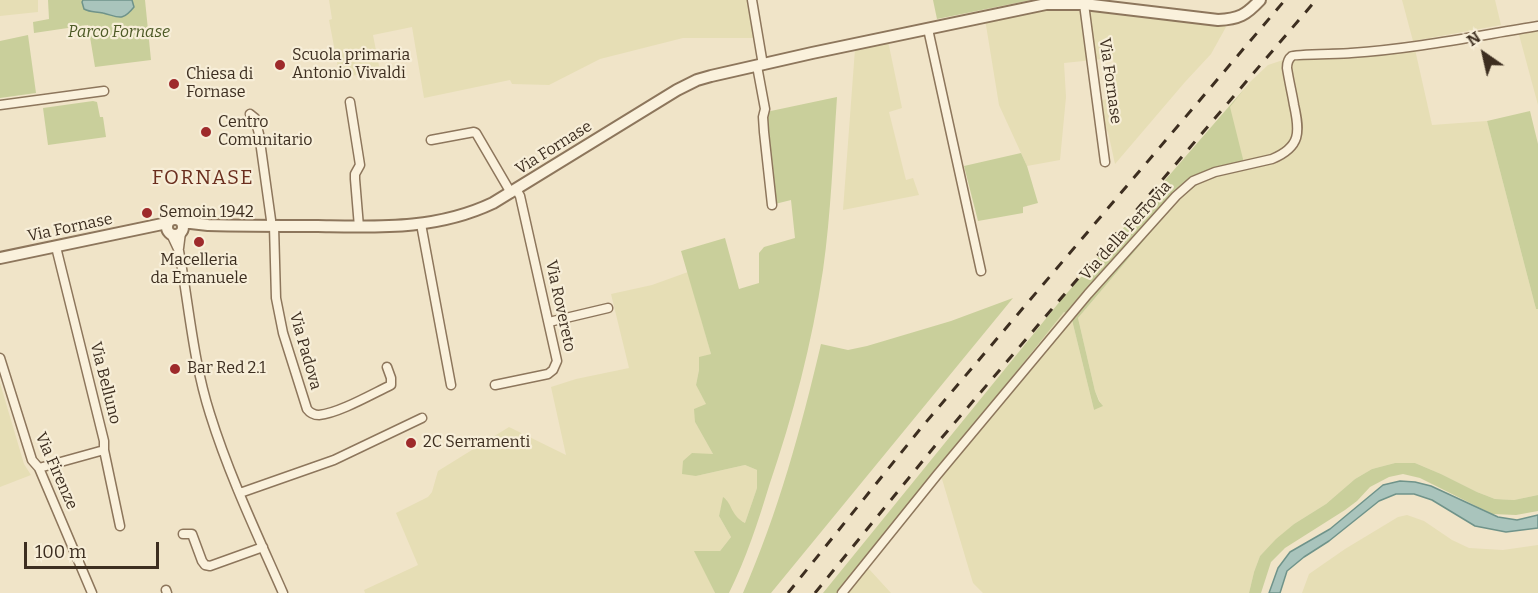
<!DOCTYPE html>
<html>
<head>
<meta charset="utf-8">
<style>
  body { margin:0 }
  #map { position:relative; width:1538px; height:593px; overflow:hidden; background:#f0e4c8; font-family:Bitter,serif }
  canvas { display:block }
  .north { position:absolute; left:1454px; top:24px; width:60px; height:60px; -webkit-text-stroke:4px #f7eed8; paint-order:stroke; rotate:326deg; font-size:16px; font-weight:700; line-height:24px; text-align:center; color:#3d2e20 }
  .north::after { content:''; display:block; margin:auto; width:21px; height:27px; background:#3d2e20; clip-path:polygon(50% 0,100% 100%,50% 72%,0 100%) }
  .scale { position:absolute; left:24px; top:542px; width:135px; height:27px; box-sizing:border-box; border:3px solid #3d2e20; border-top:0; padding-left:8px; font-size:18px; line-height:21px; white-space:nowrap; color:#3d2e20; -webkit-text-stroke:4px #f7eed8; paint-order:stroke }
</style>
</head>
<body>
<div id="map">
<canvas width="1538" height="593"></canvas>
<div class="north">N</div>
<div class="scale">100 m</div>
</div>
<script>
const ctx = document.querySelector('canvas').getContext('2d');
ctx.lineJoin = 'round';
function fillPath(path, color) {
  ctx.fillStyle = color;
  ctx.fill(path, 'evenodd');
}
function stroke(path, color, width, dash) {
  ctx.strokeStyle = color;
  ctx.lineWidth = width;
  ctx.lineCap = dash ? 'butt' : 'round';
  ctx.setLineDash(dash || []);
  ctx.stroke(path);
}
function drawText(font, color, halo, rows, align = 'center') {
  ctx.font = font + ' Bitter,serif';
  ctx.lineWidth = 4.5;
  ctx.setLineDash([]);
  ctx.textBaseline = 'middle';
  ctx.strokeStyle = halo;
  ctx.fillStyle = color;
  for (const [text, x, y, turn = 0] of rows) {
    ctx.save();
    ctx.translate(x, y);
    ctx.rotate((+turn || 0) * Math.PI / 180);
    ctx.textAlign = isNaN(turn) ? turn : align;
    if (halo) ctx.strokeText(text, 0, 0);
    ctx.fillText(text, 0, 0);
    ctx.restore();
  }
}
const farmland = new Path2D(`
  M0 0H38V12L0 16Z
  M329 0H749L752 18 753 38H683L600 59 549 85 512 84 510 80 424 98 412 27 373 35 380 71 340 78 329 20 332 19Z
  M1402 0H1495L1501 25 1413 41Z
  M1077 8 1223 24 1226 27 1211 54 1185 82 1115 164 1108 132 1103 124 1098 101 1117 97 1113 58 1064 63 1066 97 1060 160 1027 166 999 105 985 19 1028 10Z
  M1538 29V105L1518 31Z
  M888 41 902 108 889 112 906 180 913 178 919 195 843 210 855 49Z
  M1414 45 1432 125 1487 121 1536 309H1538V495L1514 500 1495 499 1477 492 1441 474 1415 463H1395L1372 469 1355 479 1326 504 1294 524 1260 556 1254 572 1249 593H983L973 583 939 469 1064 312 1070 316 1072 320 1094 410 1102 406 1095 391 1078 318 1180 198 1208 177 1230 106 1250 82 1268 65 1286 59Z
  M688 272 711 354 699 358V370L696 385 707 405 695 422 713 454 696 476 745 465 757 470V488L745 523 735 517 726 499 721 508 719 516 731 537 720 551H695L715 593H365L364 590 418 565 396 513 428 497 432 492 438 471 509 427 566 455 551 387 576 379 629 368 611 294 652 285Z
  M0 383 24 464 31 475 0 487Z
  M1407 515 1424 521 1452 540 1469 548 1503 550 1538 545V593H1302L1309 574 1345 549 1398 517Z
  M861 566 869 569 891 593H840Z`);
const green = new Path2D(`
  M48 0H145L151 60 95 67 88 25 34 33 33 22 49 19Z
  M933 0H1031L937 19Z
  M28 35 36 93 0 98V41Z
  M1245 88 1230 107 1245 167 1208 177 1180 198 1078 318 1095 391 1099 401 1103 406 1094 410 1072 320 1070 316 1064 312 840 593H823L1061 300Z
  M837 97C833 155 831 213 823 270 812 343 793 416 769 486 758 522 746 559 729 593H715L694 551H720L731 537 719 516 723 497C733 504 730 515 745 523L757 488V470L745 465 696 476 682 474 683 461 692 453 713 454 695 422 694 409 706 404 696 385 699 370V357L711 354 681 251 725 238 739 289 759 283V253L764 247 795 238 791 200 775 204 766 112Z
  M93 101 97 102 100 117H103L106 137 48 145 43 108Z
  M1530 111 1538 144V309H1536L1487 121Z
  M1021 153 1027 166 1038 203 1023 207V213L978 221 964 166Z
  M1013 298 771 593H743C778 513 801 429 821 344L848 350 867 346 951 321Z
  M1395 463H1415L1441 474 1477 492 1495 499 1514 500 1538 495V511L1516 515 1492 514 1420 478 1403 474 1389 477 1370 487 1357 501 1345 510 1285 548 1271 562 1261 593H1249L1254 572 1260 556 1276 539 1294 524 1326 504 1355 479 1372 469Z`);
const water = new Path2D(`
  M83 0H132L134 7C122 22 119 17 103 13 96 11 91 13 84 9L82 2Z
  M1400 481 1415 482 1431 486 1498 517 1517 520 1538 515V528L1506 532 1475 526 1432 500 1414 494H1396L1379 501 1329 541 1304 557 1287 571 1280 593H1269L1278 568 1290 552 1330 529 1383 485Z`);
const minor = new Path2D(`
  M752 0 763 65
  M1084 4 1105 162
  M928 29 981 271
  M757 66 765 109 763 117 764 132 772 205
  M350 102 360 165 355 174V179L359 227
  M0 105 104 91
  M250 114 255 118 259 134 271 220V226
  M431 140 474 132 476 133 511 193
  M421 224 451 385
  M274 226 276 298 283 333 307 409C310 413 313 415 319 415 339 413 372 394 391 385V378L387 367
  M171 234 179 251C189 305 193 361 210 414 229 475 257 534 283 593
  M56 247 104 441V450L120 526
  M179 248 181 232
  M549 322 608 308
  M0 358 32 460 39 468 92 593
  M495 385 548 374 553 370 557 361 520 196 516 189
  M39 468 104 450
  M240 493 334 460 422 418
  M183 534H192L202 561 205 565 210 566 263 547
  M166 590 167 593
  M842 593 937 475 1088 294 1176 196 1193 181 1215 172 1272 159C1301 147 1300 132 1294 105 1292 93 1289 81 1287 68 1287 64 1288 59 1292 56 1295 54 1343 54 1351 53 1414 49 1476 36 1538 26`);
const tertiary = new Path2D(`
  M167 227a8 8 0 1 1 16 0a8 8 0 1 1-16 0Z
  M182 222 208 225C244 226 281 226 318 226 379 227 436 230 493 203L677 90 697 80 711 76 812 53 1046 4H1084L1218 20C1239 19 1246 15 1260 0
  M0 258 167 223`);
const rail = new Path2D(`
  M788 593 921 428 1285 0
  M815 593 939 441 1316 0`);
const markers = [
  [280,65,6,"#9e2a2b"],
  [174,84,6,"#9e2a2b"],
  [206,132,6,"#9e2a2b"],
  [147,213,6,"#9e2a2b"],
  [199,242,6,"#9e2a2b"],
  [175,369,6,"#9e2a2b"],
  [411,443,6,"#9e2a2b"]
];
const parkNames = [
  ["Parco Fornase",119,33]
];
const poiNames = [
  ["Scuola primaria",292,56],
  ["Antonio Vivaldi",292,74],
  ["Chiesa di",186,75],
  ["Fornase",186,93],
  ["Centro",218,123],
  ["Comunitario",218,141],
  ["Semoin 1942",159,213],
  ["Macelleria",199,261,"center"],
  ["da Emanuele",199,279,"center"],
  ["Bar Red 2.1",187,369],
  ["2C Serramenti",423,443]
];
const streetNames = [
  ["Via Fornase",1110,81,82],
  ["Via Fornase",554,148,-32],
  ["Via Fornase",70,228,-12],
  ["Via della Ferrovia",1126,231,-48],
  ["Via Rovereto",560,306,78],
  ["Via Padova",305,351,74],
  ["Via Belluno",105,383,76],
  ["Via Firenze",56,471,66]
];
const quarterNames = [
  ["FORNASE",203,178]
];
fillPath(farmland, '#e6deb5');
fillPath(green, '#c9cf9b');
fillPath(water, '#a9c4bc');
stroke(water, '#6f938a', 1.5);
stroke(minor, '#8d765c', 11);
stroke(tertiary, '#8d765c', 14);
stroke(minor, '#faf1dc', 8);
stroke(tertiary, '#faf1dc', 10);
stroke(rail, '#3d2e20', 3, [10, 10]);
for (const [x, y, r, color] of markers) {
  const dot = new Path2D();
  dot.arc(x, y, r, 0, 2 * Math.PI);
  ctx.fillStyle = color;
  ctx.fill(dot);
  stroke(dot, '#f7eed8', 2);
}
drawText('italic 16px', '#4d5a26', '#f7eed8', parkNames);
drawText('16px', '#3d2e20', '#f7eed8', poiNames, 'left');
drawText('16px', '#3d2e20', '#f7eed8', streetNames);
ctx.letterSpacing = '1.5px';
drawText('20px', '#6b2e1e', '#f7eed8', quarterNames);
ctx.letterSpacing = '0px';
</script>
</body>
</html>
